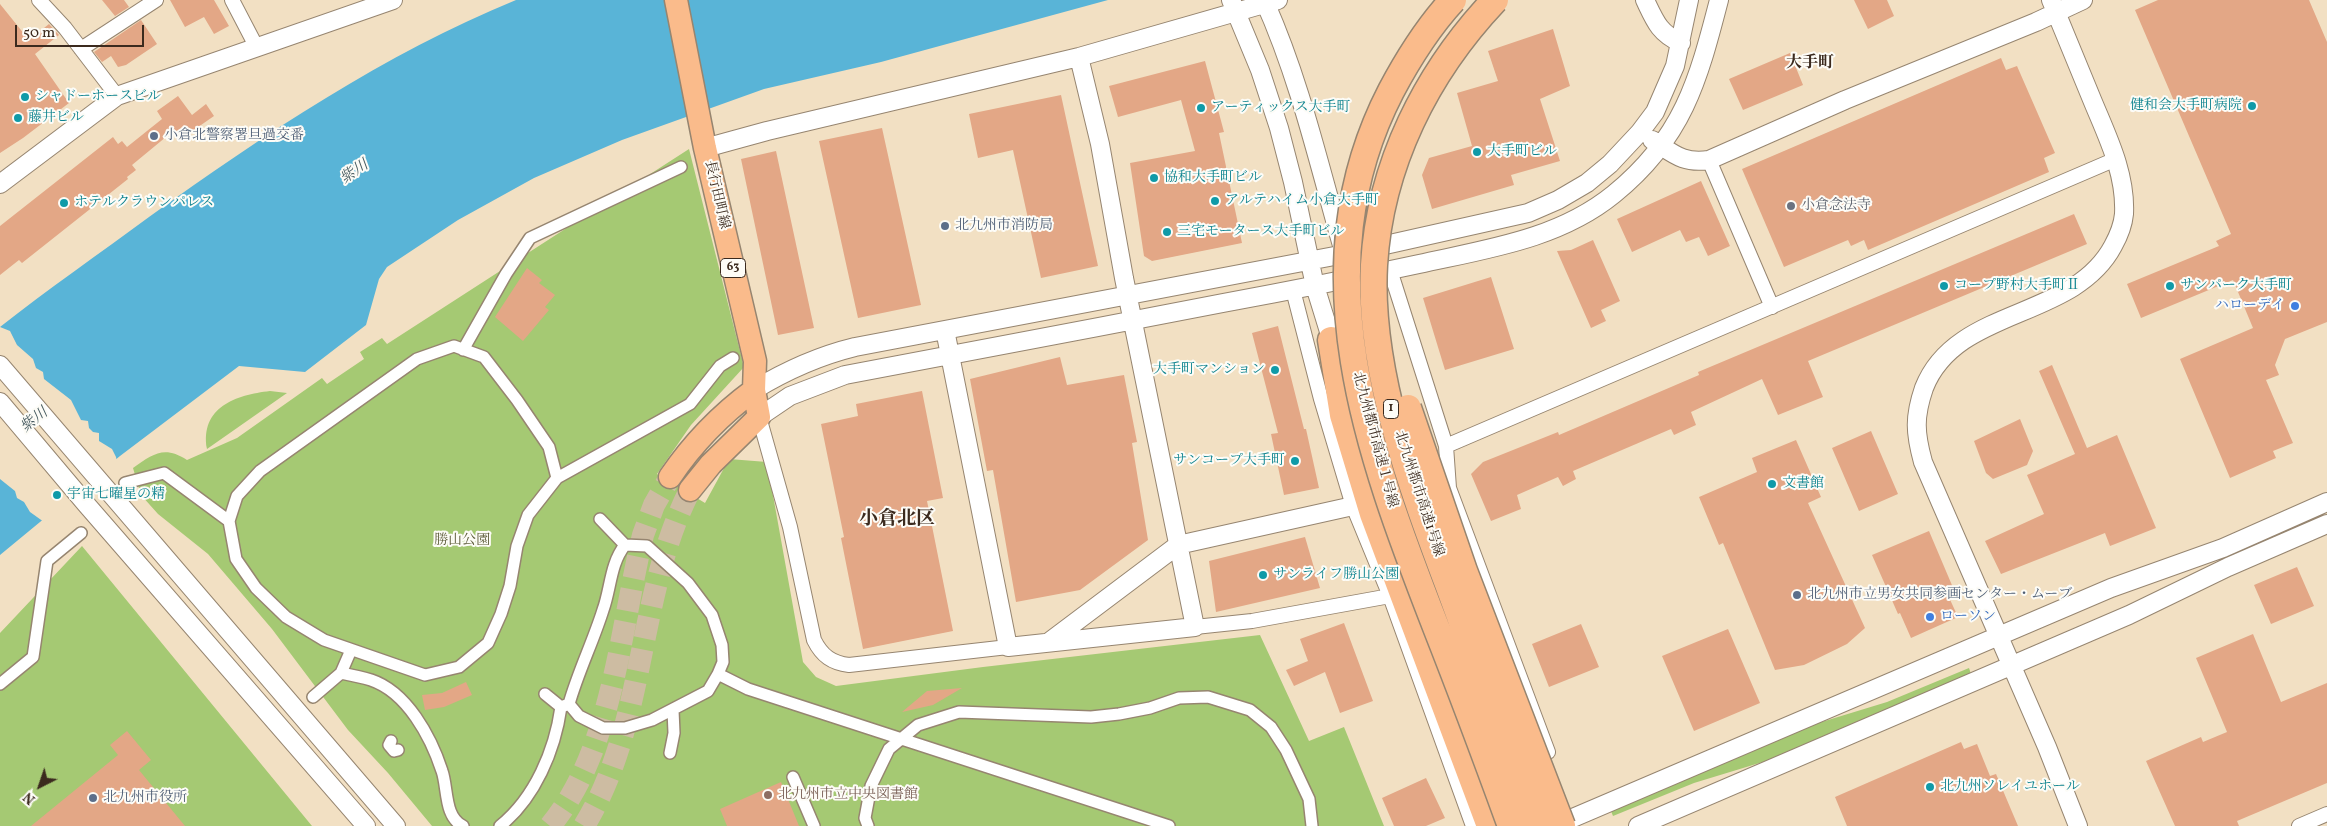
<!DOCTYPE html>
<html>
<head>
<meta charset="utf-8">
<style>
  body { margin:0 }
  #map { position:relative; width:2327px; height:826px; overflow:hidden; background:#f2e0c3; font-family:Vollkorn,serif }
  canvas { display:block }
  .north { position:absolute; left:15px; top:761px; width:50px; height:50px; -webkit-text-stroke:4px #fdfcf7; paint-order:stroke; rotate:221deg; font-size:14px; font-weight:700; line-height:20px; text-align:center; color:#3b2a1e }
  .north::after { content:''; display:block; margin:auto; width:18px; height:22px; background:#3b2a1e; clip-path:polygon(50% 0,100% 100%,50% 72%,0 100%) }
  .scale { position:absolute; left:15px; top:25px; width:129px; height:22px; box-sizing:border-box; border:2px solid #3b2a1e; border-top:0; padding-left:6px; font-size:15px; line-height:18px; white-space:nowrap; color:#3b2a1e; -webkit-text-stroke:4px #fdfcf7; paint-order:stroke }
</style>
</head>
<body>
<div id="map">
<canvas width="2327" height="826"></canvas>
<div class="north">N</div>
<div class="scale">50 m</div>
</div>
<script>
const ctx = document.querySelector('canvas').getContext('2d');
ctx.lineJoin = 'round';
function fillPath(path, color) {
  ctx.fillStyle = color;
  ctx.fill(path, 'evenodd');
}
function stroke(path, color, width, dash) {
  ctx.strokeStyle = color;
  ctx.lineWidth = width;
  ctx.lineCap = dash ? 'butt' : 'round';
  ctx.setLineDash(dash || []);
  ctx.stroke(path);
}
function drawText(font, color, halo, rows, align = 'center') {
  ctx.font = font + ' Vollkorn,"Noto Serif JP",serif';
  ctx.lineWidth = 4;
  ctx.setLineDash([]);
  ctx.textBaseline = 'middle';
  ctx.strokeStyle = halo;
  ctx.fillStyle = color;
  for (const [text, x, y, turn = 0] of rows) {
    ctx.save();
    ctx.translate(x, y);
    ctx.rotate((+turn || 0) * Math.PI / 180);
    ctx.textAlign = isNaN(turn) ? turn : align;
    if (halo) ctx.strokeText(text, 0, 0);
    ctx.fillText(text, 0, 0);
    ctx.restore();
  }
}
const green = new Path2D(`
  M689 149 744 367 691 425 657 474 705 503 729 459 767 462 803 662 816 677 836 686 983 667 1260 635 1309 741 1344 727 1384 826H432L388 773 348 730 272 629 208 554 158 514 141 495 133 468C153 454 164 445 187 460L237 438 322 378 327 384 364 359 360 352 382 338 387 344Z
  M270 391 287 393 207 449C200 407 236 395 270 391Z
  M82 546 312 826H0V633Z
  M1969 668 1971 674 1766 761 1694 783 1613 816 1611 811 1815 724 1887 702Z`);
const water = new Path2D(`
  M516 0H1108L881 62 764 89 622 140 534 178 458 220 387 267 379 279 366 325 305 372 239 366 120 456 0 555V327C48 289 99 254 149 217 265 134 384 54 516 0Z`);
const pier = new Path2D(`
  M0 327 10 331 17 345 33 359 36 368 43 372 44 379 71 400 81 420 88 421 89 428 93 432 99 433V441L112 449 116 457 117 462 44 522 30 512 24 502 17 498 15 491 0 479Z`);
const building = new Path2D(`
  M102 0H124L129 7 115 16Z
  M170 0H214L229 26 214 34 204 17 185 27Z
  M1854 0H1887L1894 16 1868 29Z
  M2158 0H2309L2327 42V322L2285 339 2275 365 2279 375 2266 380 2293 443 2273 451 2276 458 2230 478 2180 359 2253 328 2233 280 2141 318 2127 284 2219 246 2216 241 2231 234 2135 10Z
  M0 4 29 40 49 24 59 35 35 54 69 103 23 138 0 153Z
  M141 20 157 44 126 65 118 67 111 56 102 62 94 52Z
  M1553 29 1570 86 1540 99 1560 161 1511 175 1514 185 1432 209 1422 175 1429 158 1472 146 1457 93 1498 81 1488 51Z
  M1790 53 1803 85 1743 110 1729 79Z
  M2001 58 2006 70 2017 66 2055 153 2044 158 2049 172 1868 250 1864 240 1851 246 1848 240 1784 267 1742 169Z
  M1205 61 1224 132 1219 133 1242 243 1152 261 1144 256 1130 163 1195 151 1181 100 1118 117 1109 86Z
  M1061 95 1098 266 1041 278 1013 150 978 158 969 114Z
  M178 96 192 115 206 104 214 116 178 141 172 132 132 165 136 170 127 177 128 179 22 263 19 260 0 275V226L113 137 118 144 122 141 127 147 162 119 157 111Z
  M882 128 921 305 858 318 819 141Z
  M776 151 814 328 778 335 741 159Z
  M1701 181 1730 246 1708 256 1699 237 1686 242 1680 230 1632 252 1617 219Z
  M2074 214 2087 244 1808 361 1823 397 1778 415 1762 379 1691 412 1696 425 1674 435 1671 429 1573 471 1576 479 1563 486 1558 477 1517 495 1521 509 1491 521 1471 474 1483 462 1558 432 1559 435 1699 375 1698 372Z
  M1593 240 1620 301 1601 310 1606 321 1591 328 1557 251 1571 250Z
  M527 268 542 280 539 283 555 295 545 307 549 310 523 341 495 317Z
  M1491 277 1514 349 1445 370 1423 298Z
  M1278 326 1304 429H1306L1319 488 1284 495 1271 434 1278 433 1252 333Z
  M1060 357 1067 385 1124 375 1137 442 1132 443 1148 540 1080 590 1016 602 993 470 987 471 970 379Z
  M2052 365 2087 448 2117 435 2156 528 2110 546 2105 533 2001 574 1985 541 2044 514 2027 475 2075 454 2039 371Z
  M922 391 943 498 927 501 953 631 863 649 841 538 844 537 821 424 858 416 856 404Z
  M2020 419 2033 451 2027 465 1993 479 1986 473 1974 441Z
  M1871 431 1898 494 1859 511 1832 448Z
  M1796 440 1821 497 1808 503 1865 628 1847 644 1804 665 1775 670 1723 543 1719 545 1699 497 1757 472 1752 458Z
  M1929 531 1954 590 1947 593 1958 617 1911 638 1900 613 1898 614 1872 555Z
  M1305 537 1320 588 1216 612 1209 561Z
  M2297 567 2314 606 2271 624 2254 585Z
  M1344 623 1373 701 1340 713 1325 672 1294 686 1286 670 1308 661 1300 639Z
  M1581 624 1599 667 1549 687 1532 644Z
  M1728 629 1760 703 1694 731 1662 656Z
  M2253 634 2281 702 2327 683V783L2237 821 2239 826H2175L2146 761 2201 737 2203 742 2227 732 2196 658Z
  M466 682 472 695 444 707 425 710 422 695 442 693Z
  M962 688 933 705 902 712 927 691Z
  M127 731 151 760 139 770 185 826H31L118 755 110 745Z
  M1961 742 1964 749 1977 744 1990 776 1996 774 2018 826H1847L1835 797Z
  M1426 778 1445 818 1426 826H1394L1382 798Z
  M781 782 799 826H727L720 809Z`);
const primaryTunnel = new Path2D(`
  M550 826C613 750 620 629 643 535L654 505 670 477
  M584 826C647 723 636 596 690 490`);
const pedestrian = new Path2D(`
  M454 346 484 357 517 400 549 447 557 478 528 515 517 546 510 586 501 614 488 643 459 667 425 675 324 640 286 617 256 588 236 559 229 521 237 496 260 471 417 359Z
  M463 350 506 274 530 238 681 167
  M557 478 690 404 720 366 733 358
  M125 483 164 473 229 521
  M600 519 625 545
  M625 545 647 546 688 583 712 615 722 645 723 662 718 674 708 691 652 720 625 728H603L579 716 569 704C578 672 593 642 603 610 611 588 610 564 625 545Z
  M341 673C351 675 361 677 371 680 407 692 431 737 442 771 448 788 444 817 463 826
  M718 674 748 689 1169 826
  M0 684 33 657 47 561 81 533
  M545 694 561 707
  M313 697 341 673 351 650
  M391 741 389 745 394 751 398 750
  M670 753 674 733 673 710
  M793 777 814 826
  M500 826C535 798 555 750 561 707L569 704
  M868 826 865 818 871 786 889 749 918 725 959 712 1091 717 1119 714 1150 708 1179 698 1208 697 1250 710 1271 727 1286 750 1309 799 1312 826`);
const minor = new Path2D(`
  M39 0 65 28 117 96
  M232 0 257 48
  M81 49 156 0
  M1709 160 1772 307
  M1390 270 1446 446 1449 488 1548 752
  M1293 290 1321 399 1353 506 1390 596 1473 826
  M759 417 790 527 814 640C822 656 832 663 849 665L1008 647
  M1446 446 2116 159
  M1195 627 1252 621 1390 596
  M2299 826 2327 814`);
const tertiary = new Path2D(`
  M1231 0 1260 70 1279 128 1293 182 1315 286 1335 351
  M1264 0C1300 80 1319 165 1343 249
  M1645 0C1655 21 1659 33 1681 43
  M2051 0C2065 34 2079 68 2093 102 2108 138 2126 174 2124 214 2123 225 2118 237 2113 246 2073 321 1956 306 1924 388 1914 417 1915 433 1923 462L2047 747 2078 826
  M1652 140C1673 153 1682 164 1709 160L1845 100 2036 22 2083 0
  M705 148 767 131 1079 57 1278 0
  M0 184 117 96 393 0
  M945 330 1008 647 1195 627 1124 278 1100 144 1079 57
  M0 365 396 826
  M754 390C787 370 818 356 855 347L1345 254 1528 213 1558 200 1587 183 1610 164 1640 132 1655 112 1675 66 1689 0
  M0 402 86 504 366 826
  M759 417 790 396 845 375C971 352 1097 327 1223 303 1288 291 1354 278 1419 264 1487 249 1559 239 1614 194 1683 138 1698 81 1719 0
  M1049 642 1178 545 1353 506
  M1554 826 2111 588 2223 548 2327 502
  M1638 826 2129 615 2228 567 2327 524`);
const primary = new Path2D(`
  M676 0 705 148 755 361 754 390 759 417 711 464 690 490
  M670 477C693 443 720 415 754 390`);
const motorway = new Path2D(`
  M1331 340 1343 415 1373 514 1490 826`);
const motorwayBridge = new Path2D(`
  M1453 0C1428 27 1408 59 1391 91 1299 269 1369 455 1436 627 1462 693 1487 760 1511 826
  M1495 0C1426 73 1380 165 1374 265 1368 370 1412 488 1448 584 1478 665 1507 745 1537 826
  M1408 408 1464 571 1562 826`);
const markers = [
  [25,97,5,"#0f9aa8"],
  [2252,106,5,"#0f9aa8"],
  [1201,108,5,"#0f9aa8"],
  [18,118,5,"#0f9aa8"],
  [154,136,5,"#5c6f8a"],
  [1477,152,5,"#0f9aa8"],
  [1154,178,5,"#0f9aa8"],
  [1215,201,5,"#0f9aa8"],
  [64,203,5,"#0f9aa8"],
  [1791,206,5,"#6b7280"],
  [945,226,5,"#5c6f8a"],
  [1167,232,5,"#0f9aa8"],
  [1944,286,5,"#0f9aa8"],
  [2170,286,5,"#0f9aa8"],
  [2295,306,5,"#3f7fe0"],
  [1275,370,5,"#0f9aa8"],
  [1295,461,5,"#0f9aa8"],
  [1772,484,5,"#0f9aa8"],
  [57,495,5,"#0f9aa8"],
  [1263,575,5,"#0f9aa8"],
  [1797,595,5,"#5c6f8a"],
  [1930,617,5,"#3f7fe0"],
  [1930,787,5,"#0f9aa8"],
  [768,795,5,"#8d6e63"],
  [93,798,5,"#5c6f8a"]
];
const shields = [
  [733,268,25],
  [1391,409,15]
];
const shieldNames = [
  ["63",733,268],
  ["1",1391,409]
];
const cultureNames = [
  ["シャドーホースビル",35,97],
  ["健和会大手町病院",2242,106,"right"],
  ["アーティックス大手町",1211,108],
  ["藤井ビル",28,118],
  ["大手町ビル",1487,152],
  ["協和大手町ビル",1164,178],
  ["アルテハイム小倉大手町",1225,201],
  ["ホテルクラウンパレス",74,203],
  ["三宅モータース大手町ビル",1177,232],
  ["コープ野村大手町Ⅱ",1954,286],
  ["サンパーク大手町",2180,286],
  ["大手町マンション",1265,370,"right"],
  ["サンコープ大手町",1285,461,"right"],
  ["文書館",1782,484],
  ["宇宙七曜星の精",67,495],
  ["サンライフ勝山公園",1273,575],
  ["北九州ソレイユホール",1940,787]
];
const serviceNames = [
  ["小倉北警察署旦過交番",164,136],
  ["北九州市消防局",955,226],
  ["北九州市立男女共同参画センター・ムーブ",1807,595],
  ["北九州市役所",103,798]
];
const streetNames = [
  ["長行田町線",716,195,77],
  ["北九州都市高速１号線",1374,440,75],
  ["北九州都市高速1号線",1418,494,72]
];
const worshipNames = [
  ["小倉念法寺",1801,206]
];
const shopNames = [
  ["ハローデイ",2285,306],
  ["ローソン",1940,617,"left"]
];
const parkNames = [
  ["勝山公園",462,541]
];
const educationNames = [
  ["北九州市立中央図書館",778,795]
];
const waterNames = [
  ["紫川",355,173,-34],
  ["紫川",35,421,-39]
];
const quarterNames = [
  ["大手町",1810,64]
];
const districtNames = [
  ["小倉北区",897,521]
];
fillPath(green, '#a5c973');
fillPath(water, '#59b4d7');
fillPath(pier, '#f2e0c3');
fillPath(building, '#e3a786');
stroke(primaryTunnel, '#cdbca2', 22, [22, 11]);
stroke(pedestrian, '#968570', 14);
stroke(minor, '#968570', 16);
stroke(tertiary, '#968570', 20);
stroke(primary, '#968570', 25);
stroke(motorway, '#968570', 29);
stroke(pedestrian, '#fff', 11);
stroke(minor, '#fff', 14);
stroke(tertiary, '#fff', 18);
stroke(primary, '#fabb8b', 22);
stroke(motorway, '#fabb8b', 26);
stroke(motorwayBridge, '#968570', 29, []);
stroke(motorwayBridge, '#fabb8b', 26);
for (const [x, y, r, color] of markers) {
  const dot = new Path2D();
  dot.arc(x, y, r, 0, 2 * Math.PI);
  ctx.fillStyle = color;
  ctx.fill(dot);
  stroke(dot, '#fdfcf7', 2);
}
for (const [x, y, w] of shields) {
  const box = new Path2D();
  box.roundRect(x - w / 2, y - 9.5, w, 19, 4);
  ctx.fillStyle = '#fdfcf7';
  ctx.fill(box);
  stroke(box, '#3b2a1e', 1);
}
drawText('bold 12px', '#3b2a1e', null, shieldNames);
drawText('14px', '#0d838f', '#fdfcf7', cultureNames, 'left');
drawText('14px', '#4e5e75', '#fdfcf7', serviceNames, 'left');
drawText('14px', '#3b2a1e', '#fdfcf7', streetNames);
drawText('14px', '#5b616d', '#fdfcf7', worshipNames, 'left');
drawText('14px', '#366cbe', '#fdfcf7', shopNames, 'right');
drawText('14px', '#5b5a38', '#fdfcf7', parkNames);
drawText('14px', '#785e54', '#fdfcf7', educationNames, 'left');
drawText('italic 15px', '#465a5f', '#fdfcf7', waterNames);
drawText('bold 16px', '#3b2a1e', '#fdfcf7', quarterNames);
drawText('bold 19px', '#3b2a1e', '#fdfcf7', districtNames);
</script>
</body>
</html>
